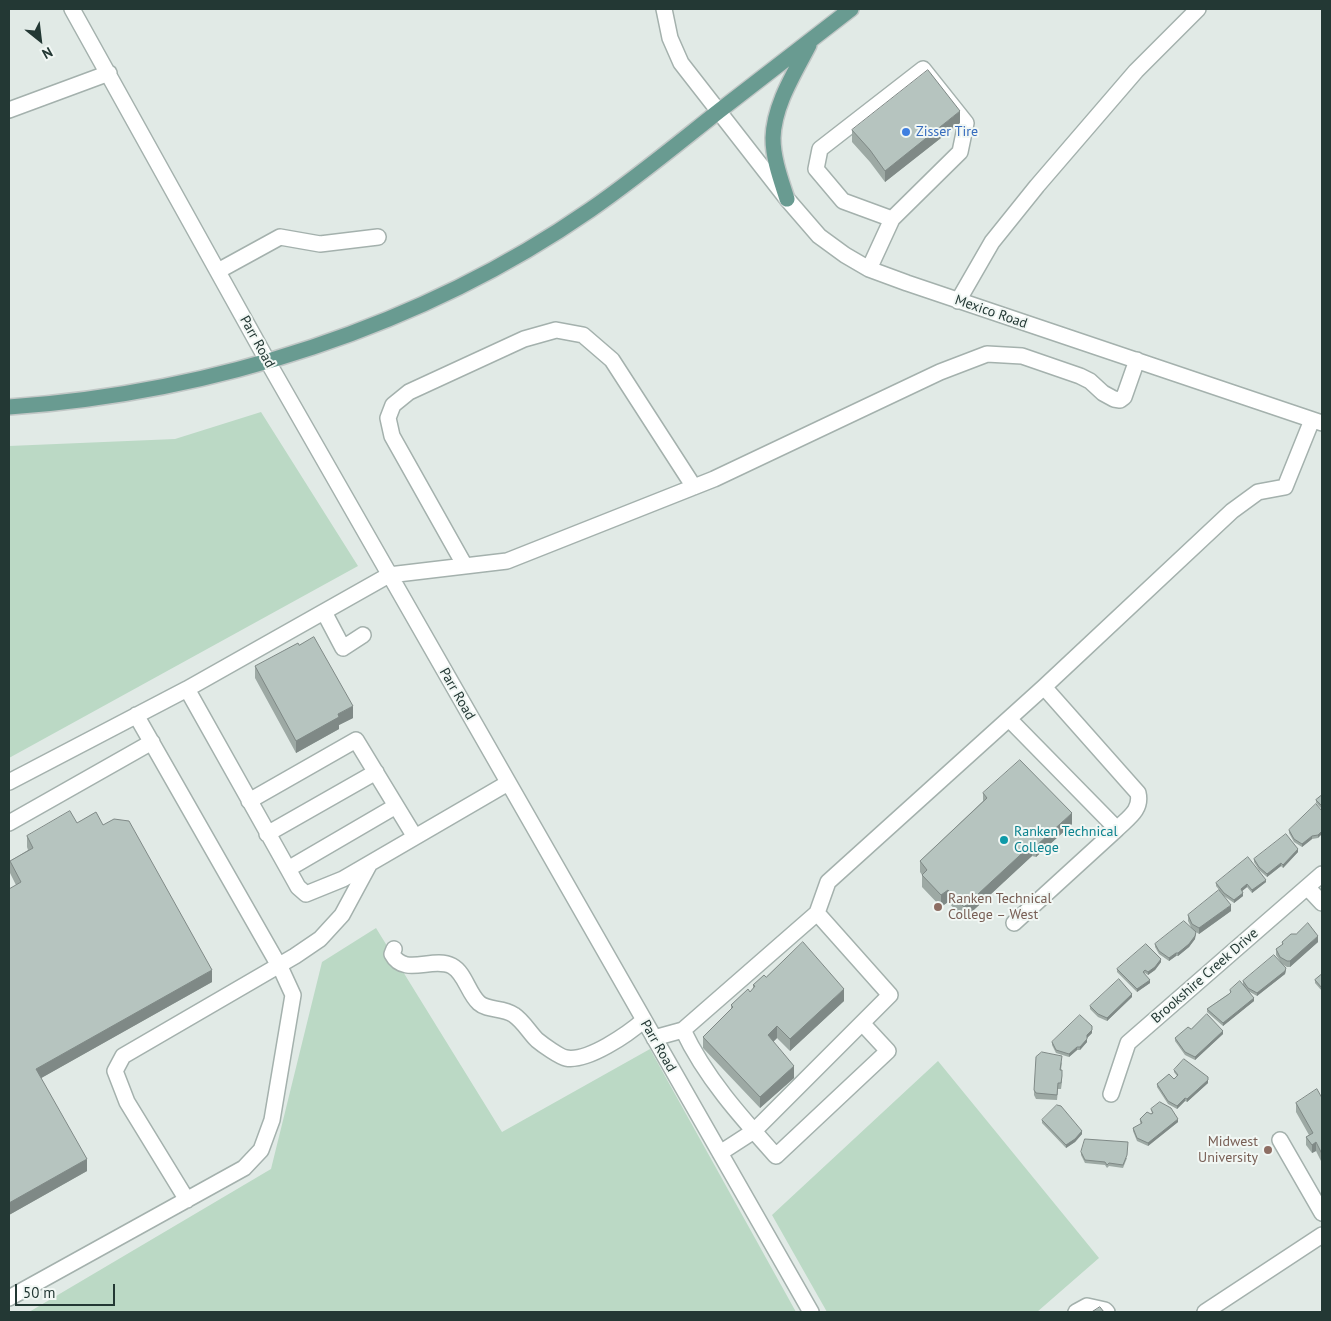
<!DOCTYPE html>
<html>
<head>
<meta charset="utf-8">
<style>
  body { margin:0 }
  #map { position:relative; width:1331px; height:1321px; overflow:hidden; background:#e1eae6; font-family:"PT Sans",sans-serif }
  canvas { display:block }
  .frame { position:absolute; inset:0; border:10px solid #233834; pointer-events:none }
  .north { position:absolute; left:15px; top:15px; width:50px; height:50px; -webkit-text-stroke:4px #f1f7f4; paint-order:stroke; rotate:151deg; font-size:14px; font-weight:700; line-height:20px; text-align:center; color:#233834 }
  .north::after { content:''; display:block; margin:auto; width:18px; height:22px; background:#233834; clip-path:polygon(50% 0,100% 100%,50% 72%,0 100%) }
  .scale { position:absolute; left:15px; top:1284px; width:100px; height:22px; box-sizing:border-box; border:2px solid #233834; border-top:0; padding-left:6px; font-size:15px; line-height:18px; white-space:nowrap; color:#233834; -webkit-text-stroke:4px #f1f7f4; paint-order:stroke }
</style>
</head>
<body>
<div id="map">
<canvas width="1331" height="1321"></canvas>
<div class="frame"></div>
<div class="north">N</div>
<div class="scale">50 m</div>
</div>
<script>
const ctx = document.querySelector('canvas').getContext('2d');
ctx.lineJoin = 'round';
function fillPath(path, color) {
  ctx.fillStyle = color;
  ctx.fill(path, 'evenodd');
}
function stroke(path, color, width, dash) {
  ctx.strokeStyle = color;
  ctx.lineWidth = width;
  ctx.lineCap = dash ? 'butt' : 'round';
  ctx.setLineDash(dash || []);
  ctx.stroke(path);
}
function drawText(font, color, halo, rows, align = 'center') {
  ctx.font = font + ' "PT Sans",sans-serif';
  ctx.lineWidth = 4;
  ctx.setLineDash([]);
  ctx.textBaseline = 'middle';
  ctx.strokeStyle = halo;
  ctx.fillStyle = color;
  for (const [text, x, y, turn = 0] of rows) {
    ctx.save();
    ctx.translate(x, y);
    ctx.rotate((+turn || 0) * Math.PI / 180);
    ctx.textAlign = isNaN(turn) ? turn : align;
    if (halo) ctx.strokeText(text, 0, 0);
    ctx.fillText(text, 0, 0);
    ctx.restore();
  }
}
const green = new Path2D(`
  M261 412 358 566 9 758V446L175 439Z
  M376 928 502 1132 650 1049 796 1312H29L271 1169 322 962Z
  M938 1061 1099 1258 1037 1312H827L772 1215Z`);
const minor = new Path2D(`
  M72 9 268 362 811 1312
  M664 9 670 38 681 63 787 199 819 236 845 255 869 269 907 283 1322 423
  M9 110 109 73
  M869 269 892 219 960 152 966 123 923 69 820 149 816 169 843 201 892 219
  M218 271 280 237 320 244 378 237
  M958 301 992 242 1037 186 1136 71 1198 9
  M465 566 392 436 388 418 393 405 409 392 524 339 556 330 583 335 612 360 694 487
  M324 612 343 648 363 635
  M1009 719 1117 829C1128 818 1142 810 1138 793L1044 687
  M9 782 187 689
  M508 783 343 879 306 894 298 887 288 869 187 689 389 575 507 561 714 479 940 372 987 354 1022 356 1080 376 1090 381 1103 393 1114 399 1120 400 1124 397 1137 360
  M249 801 356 740 415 837
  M9 823 152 742
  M267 834 376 772
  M288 869 396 806
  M1307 887 1322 903
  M817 913 828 882 1044 687 1232 511 1258 492 1285 487 1312 420
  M1014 923 1117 829
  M394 949 392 954C404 977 433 956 452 966 465 973 468 993 479 1003 488 1011 503 1007 514 1015 523 1021 529 1032 537 1040 543 1045 560 1057 566 1058 588 1062 628 1034 644 1020
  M683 1030C705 1077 741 1117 776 1156L888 1051 862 1023
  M654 1038 683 1030 817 913 890 995 754 1131 720 1153
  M1111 1094 1128 1043 1322 874
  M1280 1140 1322 1213
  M187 1200 127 1102 115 1071 123 1056 295 956 320 939 342 915 369 865
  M9 1298 244 1168 261 1150 272 1120 293 995 282 971 136 715
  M1076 1312 1087 1306 1105 1310 1107 1312
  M1205 1312 1322 1235`);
const major = new Path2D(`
  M787 199C781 180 773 159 773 138 774 105 794 74 809 45
  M9 407C213 393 421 327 590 210 635 179 676 145 719 111 763 77 807 43 851 9`);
const wall = new Path2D(`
  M960 123 885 182 870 162 852 142V130Z
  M255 666 353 718 339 725V729L296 753 255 678Z
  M983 793 1072 824 1036 857 1032 856 964 919 948 902 941 907 922 887V875L920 872V861L983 801Z
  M1322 795V809L1316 803V800Z
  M1322 811 1318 838 1312 839 1302 847 1294 842 1289 833V830Z
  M77 823 103 825 212 982 41 1078 87 1171 9 1215 16 885 10 873V861L28 850 27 847V836Z
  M1298 852 1283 868 1281 866 1267 877 1259 870 1254 862V859Z
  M1266 882 1252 893 1247 887 1242 891 1243 896 1234 903 1224 896 1216 886V883Z
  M1231 911 1199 934 1196 932 1195 939 1189 947 1178 956H1176L1169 961 1159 954 1155 947V944L1191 927 1188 921V915Z
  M1282 942H1318L1290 967H1287L1282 964 1286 971 1285 974 1257 996 1248 991 1254 1001 1223 1026 1207 1012V1009L1230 993V990L1243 984V981L1280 961 1276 955V949L1282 945Z
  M1161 962 1155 970 1148 975 1145 973 1144 974 1150 983 1137 992 1117 972V969Z
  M1322 974V991L1315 983V980Z
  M766 977 844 1001 790 1051 777 1038 773 1042 794 1078 760 1108 703 1048V1037L731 1009V1005L750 992 753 989V985Z
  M1132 997 1107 1021 1098 1017 1090 1009V1006Z
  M1092 1026V1033L1087 1038V1042L1080 1050H1077L1069 1057 1056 1053 1052 1045V1042Z
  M1191 1029 1223 1034 1195 1060 1185 1055 1175 1041V1038Z
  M1062 1062 1061 1070 1062 1082 1061 1089H1058L1057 1100 1036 1099 1034 1095V1090Z
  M1174 1070 1208 1080V1083L1187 1102 1185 1101 1177 1109 1168 1104 1157 1087V1084L1174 1079 1177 1076 1174 1072Z
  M1322 1098V1163L1316 1151 1312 1153 1306 1145V1137L1309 1135 1296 1112V1103Z
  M1151 1109 1178 1122 1148 1146 1137 1141 1133 1131V1128L1141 1124 1140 1122V1119L1152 1113Z
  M1042 1120 1082 1134 1075 1142 1066 1148 1042 1123Z
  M1081 1152 1127 1158 1123 1168 1109 1166 1107 1168 1105 1165 1085 1163 1081 1155Z`);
const shadedWall = new Path2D(`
  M960 111V123L885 182V171Z
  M353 706V718L339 725V729L296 753V741L338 714Z
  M1072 813V824L1036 857V846Z
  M1322 831V834L1318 838V835Z
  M1312 836V839L1302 847V844Z
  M1032 844V856L964 919V907Z
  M1298 849V852L1283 868V865Z
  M1281 863V866L1267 877V874Z
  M1266 880V882L1252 893V890Z
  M1247 884V887L1241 892V889Z
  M948 890V902L941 907V895Z
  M1243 893V896L1234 903V900Z
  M1231 905V911L1199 934V928Z
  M1196 932 1195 939 1189 947 1178 956V953Z
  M1318 936V942L1290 967V961Z
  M1176 953V956L1169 961V958Z
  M1161 959V962L1155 970 1148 975V972Z
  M1286 968 1285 974 1257 996V993Z
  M212 970V982L36 1081V1069Z
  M1150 980V983L1137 992V989Z
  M844 989V1001L790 1051V1039Z
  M1132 994V997L1107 1021V1018Z
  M1254 998V1001L1223 1026V1023Z
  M777 1026V1038L768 1047V1035Z
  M1092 1030V1033L1087 1038V1035Z
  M1223 1031V1034L1195 1060V1057Z
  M1087 1039V1042L1080 1050V1047Z
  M1077 1047V1050L1069 1057V1054Z
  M794 1066V1078L760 1108V1097Z
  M1208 1077V1083L1187 1102V1099Z
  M1185 1098V1101L1177 1109V1106Z
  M1178 1119V1122L1148 1146V1143Z
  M1082 1131V1134L1075 1142 1066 1148V1145Z
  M1316 1142V1151L1312 1153V1145Z
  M87 1159V1171L9 1215V1203Z`);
const building = new Path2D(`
  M928 70 960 111 885 171 870 150 852 130Z
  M314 637 353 706 338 714 339 717 296 741 255 666 298 643 299 645Z
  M1020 760 1072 813 1036 846 1032 844 964 907 948 890 941 895 922 875 927 870 920 861 987 798 983 793Z
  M1322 795V806L1316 800Z
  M1316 804 1322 811V831L1318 835 1312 836 1302 844 1294 839 1289 830Z
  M70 811 77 823 96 812 103 825 114 819 129 821 212 970 36 1069 87 1159 9 1203V889L21 882 10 861 33 848 27 836Z
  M1286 834 1298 849 1283 865 1281 863 1267 874 1259 867 1254 859Z
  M1248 857 1266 880 1252 890 1247 884 1241 889 1243 893 1234 900 1224 893 1216 883Z
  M1219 890 1231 905 1199 928 1192 924 1188 915Z
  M1184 921 1196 932 1195 936 1189 944 1178 953H1176L1169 958 1159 951 1155 944Z
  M1308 923 1318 936 1290 961H1287L1280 957 1276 949 1283 944 1282 942 1291 934H1296Z
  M803 942 844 989 790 1039 777 1026 768 1035 794 1066 760 1097 703 1037 733 1007 731 1005 748 989 750 992 755 986 753 985 764 975 766 977Z
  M1146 944 1161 959 1155 967 1148 972 1145 970 1143 972 1150 980 1137 989 1117 969Z
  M1274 955 1286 968 1285 971 1257 993 1248 988 1243 981Z
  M1322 974V988L1315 980Z
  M1119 979 1132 994 1107 1018 1098 1014 1090 1006Z
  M1240 981 1254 998 1223 1023 1207 1009 1229 994 1231 992 1230 990Z
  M1207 1014 1223 1031 1195 1057 1185 1052 1175 1038 1188 1027 1191 1029Z
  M1080 1015 1092 1026V1030L1087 1035V1039L1080 1047H1077L1069 1054 1056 1050 1052 1042Z
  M1042 1052 1062 1056 1060 1070H1062V1076L1061 1083H1058L1057 1095 1036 1093 1034 1090 1036 1057Z
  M1184 1059 1208 1077V1080L1187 1099 1185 1098 1177 1106 1168 1101 1157 1084 1169 1074 1174 1079 1178 1075 1174 1070Z
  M1317 1089 1322 1098V1154L1316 1142 1312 1145 1306 1137 1313 1133 1296 1103Z
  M1160 1102 1171 1108 1178 1119 1148 1143 1137 1138 1133 1128 1142 1123 1140 1119 1147 1112 1151 1114 1153 1113 1151 1109Z
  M1057 1105 1061 1106 1082 1131 1075 1139 1066 1145 1042 1120Z
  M1085 1139 1128 1142 1127 1155 1123 1165 1109 1163 1107 1165 1105 1162 1085 1160 1081 1152Z
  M1100 1307 1104 1312H1092Z`);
const markers = [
  [906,132,5,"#3f7fe0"],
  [1004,840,5,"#0f9aa8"],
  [938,907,5,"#8d6e63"],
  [1268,1150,5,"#8d6e63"]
];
const shopNames = [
  ["Zisser Tire",916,132]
];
const streetNames = [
  ["Mexico Road",991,312,19],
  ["Parr Road",257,342,61],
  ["Parr Road",457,694,60],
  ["Brookshire Creek Drive",1205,976,-41],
  ["Parr Road",658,1046,60]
];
const cultureNames = [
  ["Ranken Technical",1014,832],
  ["College",1014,848]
];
const educationNames = [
  ["Ranken Technical",948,899],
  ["College – West",948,915],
  ["Midwest",1258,1142,"right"],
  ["University",1258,1158,"right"]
];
fillPath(green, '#bbd9c5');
stroke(minor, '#a4b1ad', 18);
stroke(major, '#c1c7c6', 18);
stroke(minor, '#fff', 15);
stroke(major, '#699b91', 15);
fillPath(wall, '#9da9a4');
fillPath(shadedWall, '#7f8986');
fillPath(building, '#b6c4bf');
stroke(building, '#7f8986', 1);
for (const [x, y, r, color] of markers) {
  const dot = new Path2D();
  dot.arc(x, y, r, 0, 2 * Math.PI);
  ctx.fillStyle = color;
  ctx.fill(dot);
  stroke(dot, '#f1f7f4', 2);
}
drawText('14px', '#366cbe', '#f1f7f4', shopNames, 'left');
drawText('14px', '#233834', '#f1f7f4', streetNames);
drawText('14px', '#0d838f', '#f1f7f4', cultureNames, 'left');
drawText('14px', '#785e54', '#f1f7f4', educationNames, 'left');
</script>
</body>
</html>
